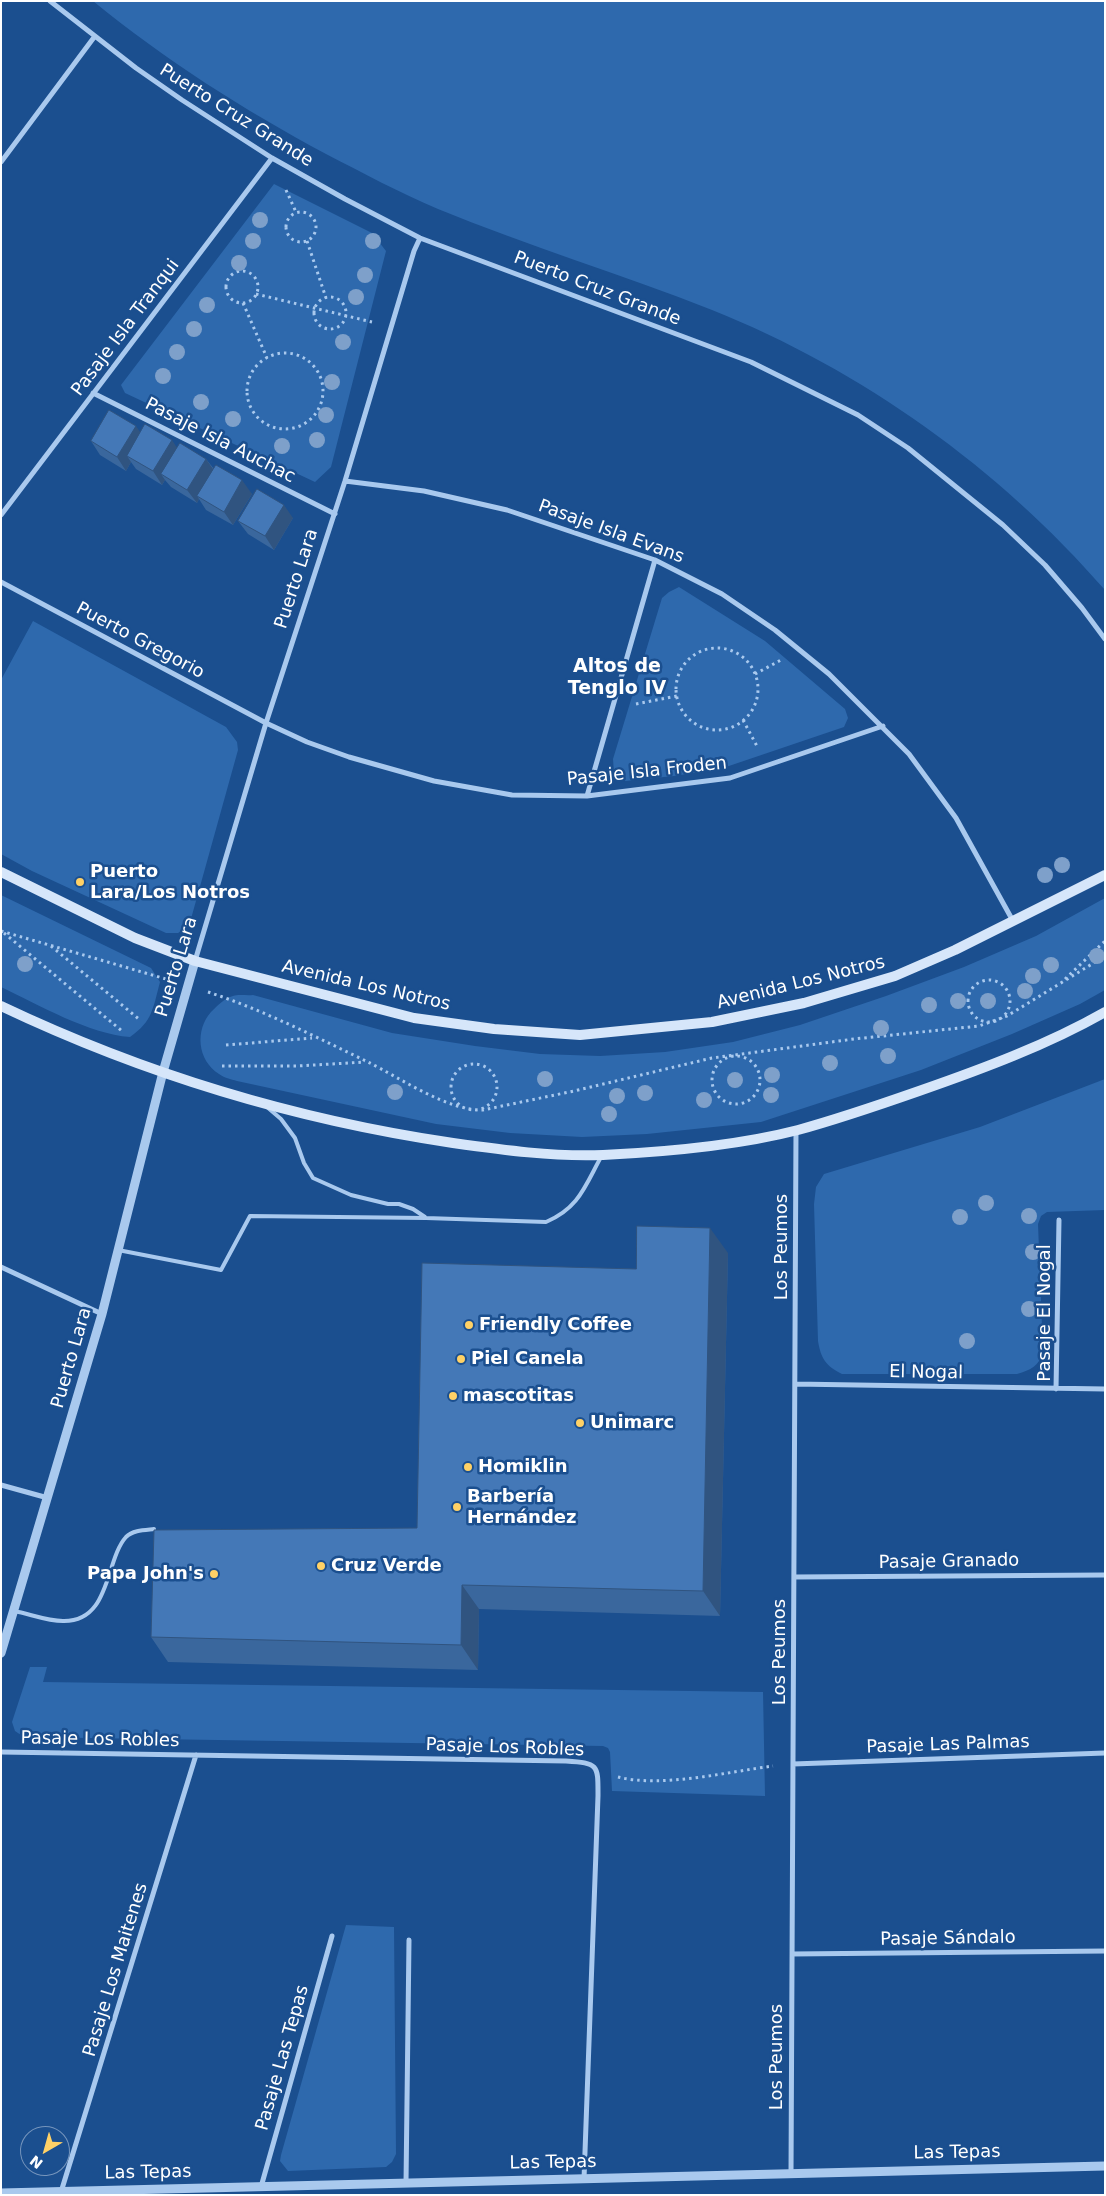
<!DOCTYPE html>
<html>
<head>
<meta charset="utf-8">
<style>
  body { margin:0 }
  #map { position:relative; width:1106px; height:2196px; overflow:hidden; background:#1b4f8f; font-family:"DejaVu Sans",sans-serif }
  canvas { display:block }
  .frame { position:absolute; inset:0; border:2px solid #fff; pointer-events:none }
  .north { position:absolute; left:20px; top:2126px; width:50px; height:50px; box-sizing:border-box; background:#1b4f8f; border:1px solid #7695bc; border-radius:50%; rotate:218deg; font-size:14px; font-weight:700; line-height:20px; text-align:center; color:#fff }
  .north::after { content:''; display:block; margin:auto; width:18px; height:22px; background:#ffd166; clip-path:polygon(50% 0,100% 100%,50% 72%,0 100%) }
</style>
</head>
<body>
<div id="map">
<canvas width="1106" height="2196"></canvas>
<div class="frame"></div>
<div class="north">N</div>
</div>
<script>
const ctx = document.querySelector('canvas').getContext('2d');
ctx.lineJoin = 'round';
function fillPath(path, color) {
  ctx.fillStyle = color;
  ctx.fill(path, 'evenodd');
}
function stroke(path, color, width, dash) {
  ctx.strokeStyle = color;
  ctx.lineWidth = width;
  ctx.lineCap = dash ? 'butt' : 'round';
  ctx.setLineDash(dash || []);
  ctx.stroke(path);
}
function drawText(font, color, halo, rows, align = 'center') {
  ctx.font = font + ' "DejaVu Sans",sans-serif';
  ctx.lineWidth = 5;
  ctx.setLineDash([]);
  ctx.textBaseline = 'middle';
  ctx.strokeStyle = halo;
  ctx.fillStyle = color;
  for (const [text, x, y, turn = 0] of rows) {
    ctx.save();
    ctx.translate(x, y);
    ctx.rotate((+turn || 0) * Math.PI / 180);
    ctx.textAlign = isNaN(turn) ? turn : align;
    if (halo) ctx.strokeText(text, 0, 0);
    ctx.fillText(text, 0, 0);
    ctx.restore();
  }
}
const green = new Path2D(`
  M93 1H1105V590C999 468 862 370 712 310 621 274 528 246 438 209 400 193 363 173 326 154 244 110 165 60 93 1Z
  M274 184 372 233 386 251 331 467 315 482 125 393 121 385Z
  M679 587 765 641 845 709 848 718 844 727 723 768 674 776 625 781 614 773 613 759 662 598 669 592Z
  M33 621 226 727 237 742 238 750 189 926 178 933H166L32 871 1 854V680Z
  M1 895 151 968 160 982C153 1008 153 1021 130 1037 89 1034 39 1005 1 987Z
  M1105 898V990L1080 1004 1012 1034 921 1070 761 1122 647 1134 582 1137 510 1133 436 1124 237 1081C231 1079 224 1078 219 1074 197 1060 195 1030 211 1012 217 1006 225 998 233 996 239 994 247 996 253 995L392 1033 475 1046 540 1054 600 1056 665 1052 733 1042 800 1025 886 996 964 967 1036 936Z
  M1105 1079V1210L1047 1212 1041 1216 1038 1224 1043 1352C1039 1366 1031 1370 1017 1374H842C826 1366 821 1359 818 1341L814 1204 816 1187 824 1174 980 1127Z
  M30 1667H47L43 1682 763 1692 765 1796 612 1791 610 1752 608 1748 603 1746 24 1737 15 1731 12 1722Z
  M346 1925 394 1927 396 2154 392 2162 386 2167 288 2171 280 2161 281 2155Z`);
const path = new Path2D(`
  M286 190 296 212
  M286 227a15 15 0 1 1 30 0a15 15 0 1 1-30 0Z
  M307 241 326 298
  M226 287a16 16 0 1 1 32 0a16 16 0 1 1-32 0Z
  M256 294 372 322
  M314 313a16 16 0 1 1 32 0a16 16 0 1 1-32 0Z
  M243 303 267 358
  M247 391a38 38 0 1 1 76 0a38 38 0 1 1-76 0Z
  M676 689a41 41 0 1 1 82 0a41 41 0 1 1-82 0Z
  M755 674 781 660
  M636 704 677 696
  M743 720 758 748
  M1 931 166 979
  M4 933 122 1031
  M51 946 140 1020
  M1065 979 1105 941
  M968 1001a21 21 0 1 1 42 0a21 21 0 1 1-42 0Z
  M208 992C263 1010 316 1037 368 1062 400 1078 448 1111 483 1110L574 1091 712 1058 854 1039 979 1026 1007 1016 1105 956
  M226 1045 312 1038
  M712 1080a24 24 0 1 1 48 0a24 24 0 1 1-48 0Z
  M451 1087a23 23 0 1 1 46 0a23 23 0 1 1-46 0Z
  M222 1066H297L365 1062
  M618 1777C661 1788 727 1772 773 1766`);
const service = new Path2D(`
  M267 1107 281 1119 295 1138 304 1163 313 1178 351 1195 388 1204H399L413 1209 425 1217
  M118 1250 221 1270 250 1216 426 1218 546 1222C579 1208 585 1186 601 1157
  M14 1611C30 1614 47 1621 63 1621 111 1622 105 1560 126 1537 133 1530 145 1530 154 1529`);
const minor = new Path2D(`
  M50 1 136 68 182 100 272 158 345 199 420 238 751 362 858 415 908 448 1003 525 1045 565 1082 608 1105 639
  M1 162 95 36
  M93 393 335 514
  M345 481 424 491 507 510 655 560 722 594 775 630 829 674 909 754 956 818 1013 921
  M1 515 272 158
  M1 582 266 723 307 742 349 757 434 781 512 795 587 796 730 778 883 726
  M587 796 655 560
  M195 961 266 723 345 481 414 251 420 238
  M1 1267 102 1314
  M795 1384 1105 1389
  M1056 1389 1059 1220
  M1 1485 48 1498
  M794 1577 1105 1575
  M1 1752 566 1761C599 1763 598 1765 598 1796L584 2179
  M793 1764 1105 1753
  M792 1954 1105 1951
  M791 2173 796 1130
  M406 2183 409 1940
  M261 2187 332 1936
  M61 2192 196 1755`);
const tertiary = new Path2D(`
  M1 1653 102 1314 163 1072 195 961
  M1 2193 1105 2166`);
const secondary = new Path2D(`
  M1 872 135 938 195 961 414 1018 494 1029 580 1035 712 1022 804 1003 895 976 955 950 1105 875
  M1 1006C144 1074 297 1120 453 1143 503 1150 553 1157 603 1155 666 1152 736 1146 798 1130 838 1119 879 1105 919 1091 982 1069 1047 1045 1105 1012`);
const trees = [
  [260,220],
  [253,241],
  [373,241],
  [239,263],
  [365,275],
  [356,297],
  [207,305],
  [194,329],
  [343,342],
  [177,352],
  [163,376],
  [332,382],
  [201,402],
  [326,415],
  [233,419],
  [317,440],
  [282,446],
  [1062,865],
  [1045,875],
  [1097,956],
  [25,964],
  [1051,965],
  [1033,976],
  [1025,991],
  [958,1001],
  [988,1001],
  [929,1005],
  [881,1028],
  [888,1056],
  [830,1063],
  [772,1075],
  [545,1079],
  [735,1080],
  [395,1092],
  [645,1093],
  [771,1095],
  [617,1096],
  [704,1100],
  [609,1114],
  [986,1203],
  [1029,1216],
  [960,1217],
  [1033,1252],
  [1029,1309],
  [967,1341]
];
const wall = new Path2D(`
  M140 433 177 448 206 459 214 469 252 494 233 525 206 510 199 499 197 503 171 487 165 480 162 485 136 469 131 462 126 471 100 455 91 441Z
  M293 518 274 550 248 534 238 521Z
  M728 1253 720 1616 479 1609 478 1670 168 1662 151 1637 417 1528 636 1269Z`);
const shadedWall = new Path2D(`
  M136 426 145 439 127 456 131 462 126 471 117 457Z
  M172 440 181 454 161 474 165 480 162 485 153 471Z
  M206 459 215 472 197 496 199 499 197 503 187 490Z
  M242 480 252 494 233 525 224 512Z
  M284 505 293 518 274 550 265 536Z
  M710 1228 728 1253 720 1616 703 1591Z
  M462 1585 479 1609 478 1670 461 1645Z`);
const building = new Path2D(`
  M109 410 136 426 117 457 91 441Z
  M145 424 172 440 153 471 127 456Z
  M180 443 206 459 187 490 161 474Z
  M216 465 242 480 224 512 197 496Z
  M257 489 284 505 265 536 238 521Z
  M637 1226 710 1228 703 1591 462 1585 461 1645 151 1637 154 1530 417 1528 422 1263 636 1269Z`);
const markers = [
  [80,882,5,"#ffd166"],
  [469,1325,5,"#ffd166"],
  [461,1359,5,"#ffd166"],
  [453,1396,5,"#ffd166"],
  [580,1423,5,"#ffd166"],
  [468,1467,5,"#ffd166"],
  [457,1507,5,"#ffd166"],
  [321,1566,5,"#ffd166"],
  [214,1574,5,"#ffd166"]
];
const streetNames = [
  ["Puerto Cruz Grande",236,116,32],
  ["Puerto Cruz Grande",597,289,21],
  ["Pasaje Isla Tranqui",126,328,-53],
  ["Pasaje Isla Auchac",220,441,27],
  ["Pasaje Isla Evans",611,532,20],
  ["Puerto Lara",297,579,-72],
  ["Puerto Gregorio",140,641,28],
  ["Pasaje Isla Froden",647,772,-6],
  ["Puerto Lara",177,967,-73],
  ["Avenida Los Notros",801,983,-14],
  ["Avenida Los Notros",366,986,13],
  ["Los Peumos",782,1247,-90],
  ["Pasaje El Nogal",1045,1313,-90],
  ["Puerto Lara",72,1358,-74],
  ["El Nogal",926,1373,1],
  ["Pasaje Granado",949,1562,-1],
  ["Los Peumos",780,1652,-90],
  ["Pasaje Los Robles",100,1740,1],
  ["Pasaje Las Palmas",948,1745,-2],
  ["Pasaje Los Robles",505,1748,2],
  ["Pasaje Sándalo",948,1939,-1],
  ["Pasaje Los Maitenes",116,1970,-73],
  ["Los Peumos",777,2057,-90],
  ["Pasaje Las Tepas",283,2058,-74],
  ["Las Tepas",957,2153,-1],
  ["Las Tepas",553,2163,-1],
  ["Las Tepas",148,2173,-1]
];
const poiNames = [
  ["Puerto",90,872],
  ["Lara/Los Notros",90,893],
  ["Friendly Coffee",479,1325],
  ["Piel Canela",471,1359],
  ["mascotitas",463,1396],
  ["Unimarc",590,1423],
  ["Homiklin",478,1467],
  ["Barbería",467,1497],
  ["Hernández",467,1518],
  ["Cruz Verde",331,1566],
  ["Papa John's",204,1574,"right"]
];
const neighbourhoodNames = [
  ["Altos de",617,667],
  ["Tenglo IV",617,689]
];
fillPath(green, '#2e69ad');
stroke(path, '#a9c9ee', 3, [2.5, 4]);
stroke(service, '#a9c9ee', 4);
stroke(minor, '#a9c9ee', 5);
stroke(tertiary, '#a9c9ee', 9);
stroke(secondary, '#d6e6fa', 10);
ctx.fillStyle = '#7ea0ca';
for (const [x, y] of trees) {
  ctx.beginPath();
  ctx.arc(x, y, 8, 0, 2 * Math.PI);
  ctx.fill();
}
fillPath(wall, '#3a679d');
fillPath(shadedWall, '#305480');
fillPath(building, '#4478b7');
stroke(building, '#305480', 1);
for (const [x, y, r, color] of markers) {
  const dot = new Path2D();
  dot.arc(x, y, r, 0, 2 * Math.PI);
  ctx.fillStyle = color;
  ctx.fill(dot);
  stroke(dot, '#1b4f8f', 2);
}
drawText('18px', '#fff', '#1b4f8f', streetNames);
drawText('bold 18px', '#fff', '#1b4f8f', poiNames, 'left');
drawText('bold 19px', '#fff', '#1b4f8f', neighbourhoodNames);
</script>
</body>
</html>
